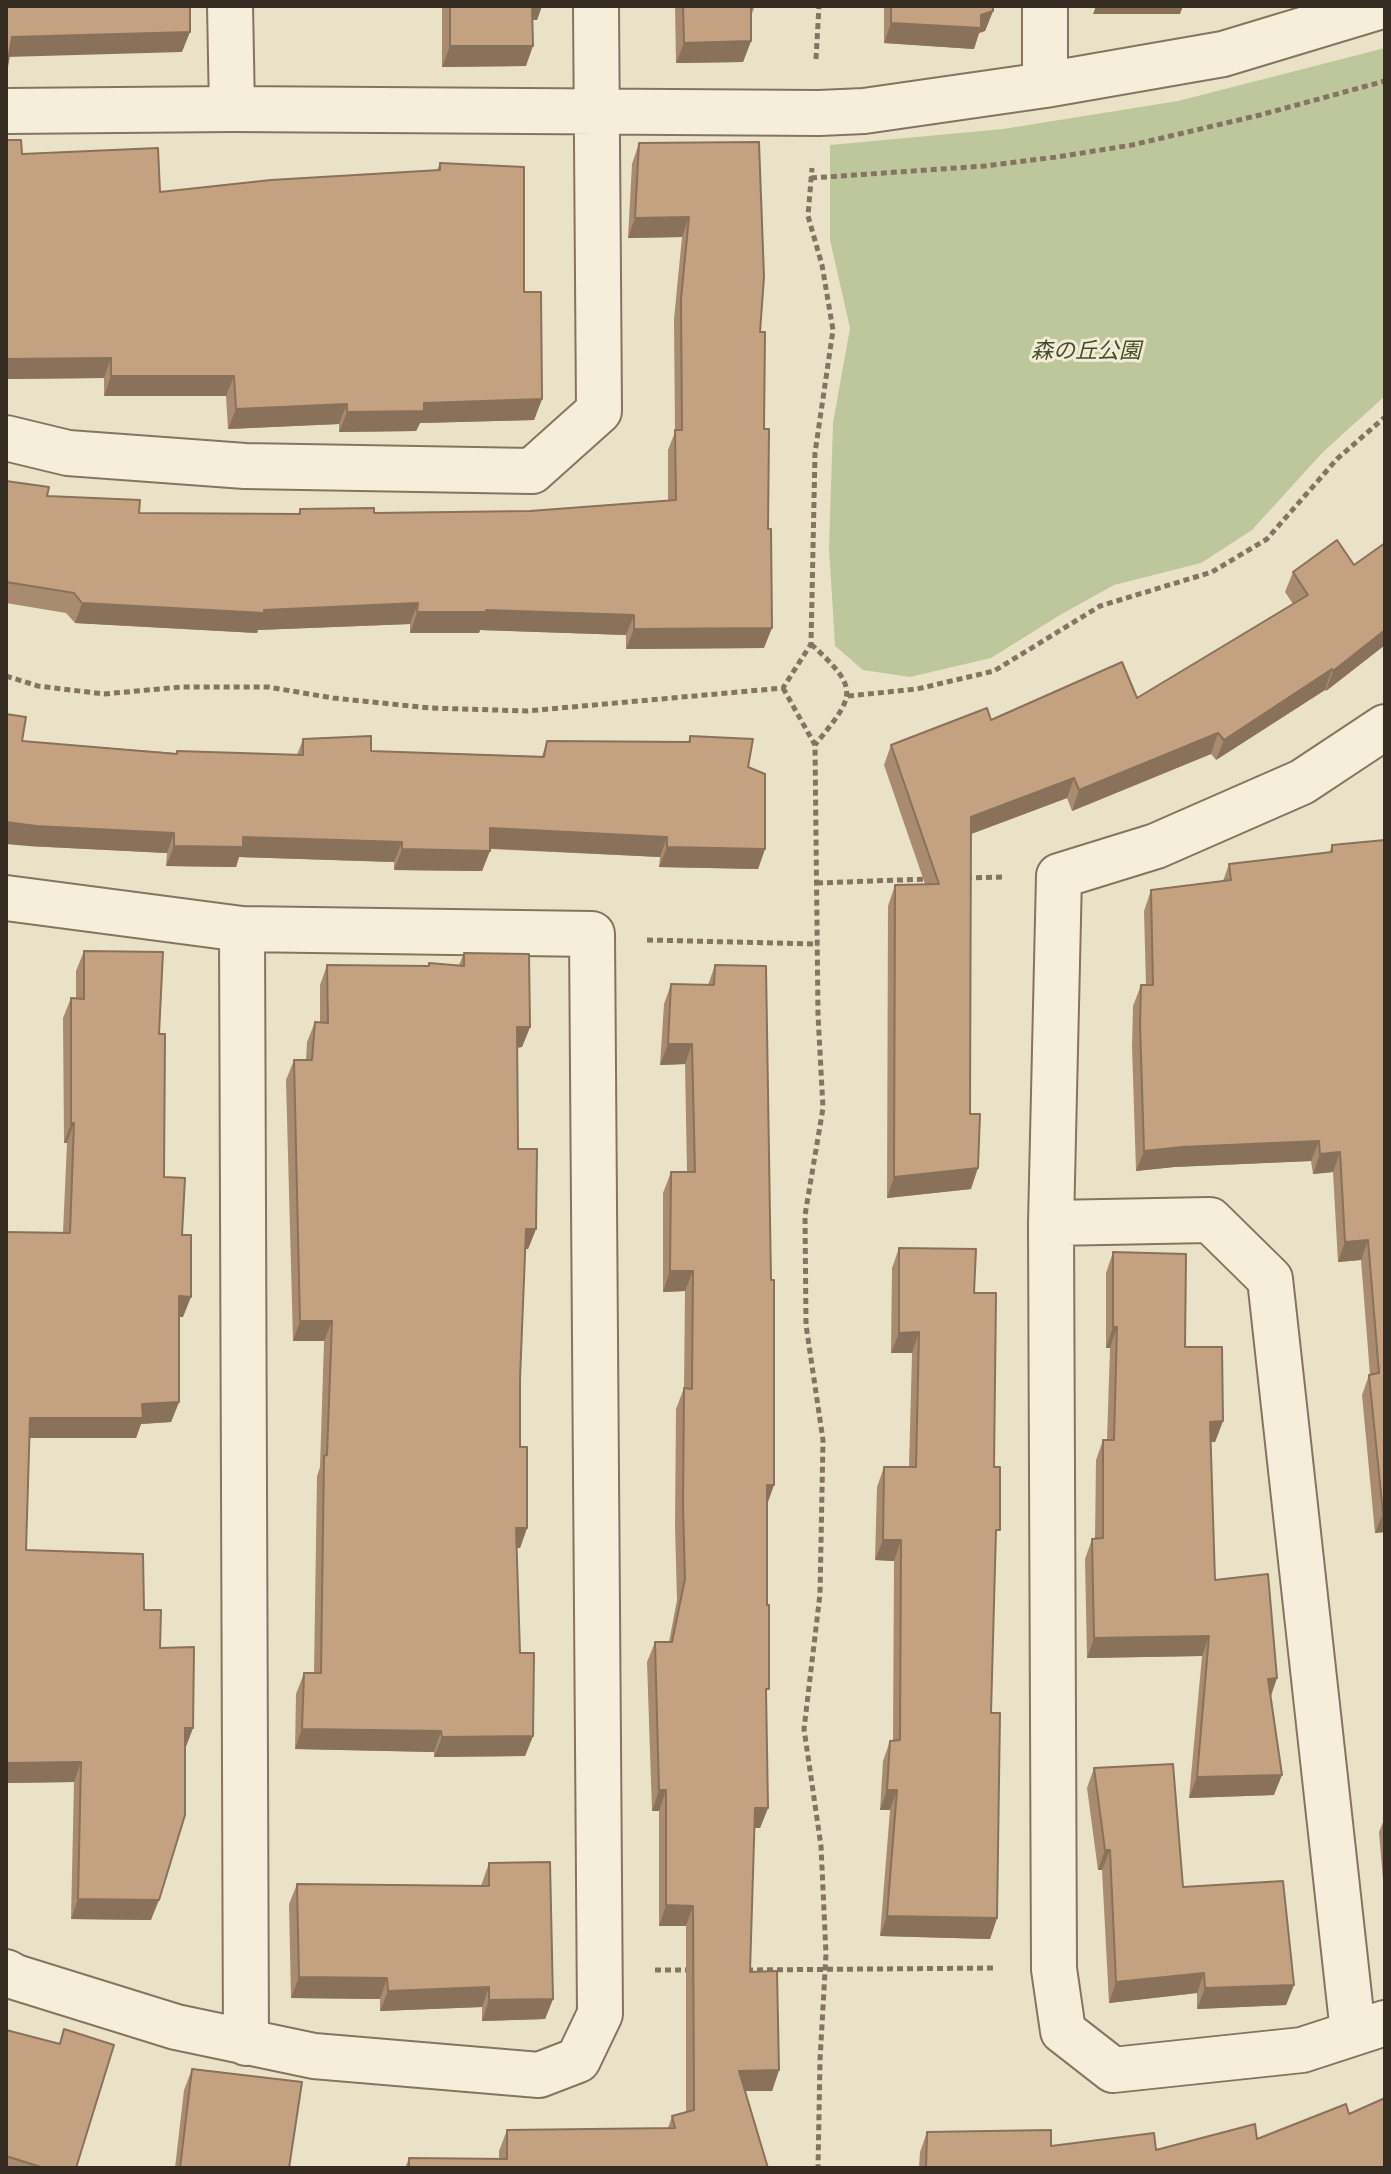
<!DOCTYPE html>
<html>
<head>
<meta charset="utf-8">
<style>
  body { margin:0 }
  #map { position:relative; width:1391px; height:2174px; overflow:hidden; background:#eae2c7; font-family:"Roboto Serif",serif }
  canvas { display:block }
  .frame { position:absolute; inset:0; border:8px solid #352c21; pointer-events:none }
</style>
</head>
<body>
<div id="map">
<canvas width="1391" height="2174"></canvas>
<div class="frame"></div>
</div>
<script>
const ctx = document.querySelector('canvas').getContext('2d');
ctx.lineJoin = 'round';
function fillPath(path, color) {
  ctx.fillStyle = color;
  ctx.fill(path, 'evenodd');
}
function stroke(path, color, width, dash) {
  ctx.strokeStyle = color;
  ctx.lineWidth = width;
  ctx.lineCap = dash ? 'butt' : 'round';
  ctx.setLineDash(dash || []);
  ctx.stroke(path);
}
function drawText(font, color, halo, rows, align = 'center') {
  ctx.font = font + ' "Roboto Serif","Noto Sans JP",serif';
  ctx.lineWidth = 6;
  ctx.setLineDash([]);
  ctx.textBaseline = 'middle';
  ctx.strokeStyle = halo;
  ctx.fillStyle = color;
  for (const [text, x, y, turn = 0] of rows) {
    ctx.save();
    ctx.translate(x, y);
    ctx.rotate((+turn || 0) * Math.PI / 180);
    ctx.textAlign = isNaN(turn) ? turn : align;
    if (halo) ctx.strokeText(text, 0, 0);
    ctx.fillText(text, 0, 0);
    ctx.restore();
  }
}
const green = new Path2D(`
  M1385 48V396L1323 452 1252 530 1201 563 1114 585 1060 615 991 658 910 677 863 670 835 646 829 548 833 423 850 328 830 240V145L1003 129 1178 101Z`);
const path = new Path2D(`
  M816 59 819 6
  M811 178 985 166 1057 157 1132 145 1260 115 1385 81
  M811 644C861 690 855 695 815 745
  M6 676 38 686 104 694 181 687H268L333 698 430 708 527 711 783 688 811 644 815 453 833 330 822 265 808 216 812 168
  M783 688 815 745 818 1015 823 1108 805 1215 806 1325 823 1440 820 1594 804 1729 821 1846 826 1954 820 2060 818 2168
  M848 696 917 689 994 671 1100 606 1212 572 1267 539 1337 459 1385 417
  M966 878 1004 877
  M817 883 928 879
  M647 940 818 944
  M655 1970H693
  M747 1970 997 1968`);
const minor = new Path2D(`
  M230 6 232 109
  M1045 6V85
  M6 111 232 109 819 113 864 111 1045 85 1223 54 1382 6
  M6 438 68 453 245 466 532 471 599 411 596 6
  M1385 727 1302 782 1156 846 1059 876 1051 1223 1054 1969 1063 2031 1113 2070 1302 2050 1385 2023
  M6 898 242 929 592 934 600 2014 578 2060 539 2075 314 2056 176 2027 15 1977 6 1972
  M242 929 246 2043
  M1051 1223 1210 1220 1270 1279 1353 2032`);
const wall = new Path2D(`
  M442 6H542L537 20H532L526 66 442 67Z
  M675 6H755L751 16V41L743 62 676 63Z
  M884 6H993V11L985 31 979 33 974 49 884 43Z
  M6 140 22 154 160 192 437 170 440 163 524 292 542 399 534 420 420 423 416 431 339 432V424L228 429 226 396H104V378L6 379Z
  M759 142 760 332 764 429V648L626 649V635L480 630 479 633H410V624L258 630 257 633 75 623 66 613 6 603V481L47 496 139 513 298 514 300 509 374 513 530 511 668 500V450L675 432 674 319 682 237 628 238 632 164 639 143Z
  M1385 543V645L1326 691 1325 690 1216 760 1211 754 1072 811 1067 798 971 834V1189L887 1198 888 906 895 885 925 884 884 765 891 745 991 720 1137 698 1293 604 1285 592 1293 572 1354 565Z
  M690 736 748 767 765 849 758 869 659 867 660 857 490 849 482 871 394 870V862L239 857 236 867 166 866 167 853 28 846 22 741 176 753 177 751 297 755 303 739 371 751 542 756 547 741 688 742Z
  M1385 840V1532L1375 1533 1362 1395 1369 1375H1370L1361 1260 1338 1262 1333 1172 1313 1174 1311 1161 1174 1167 1136 1171 1132 1046 1133 1006 1141 985H1146L1144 911 1151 890 1223 881 1229 864 1329 853 1332 845Z
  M84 951 159 1034 164 1177 182 1235 183 1317H179V1402L171 1422 141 1424 136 1438H29L26 1550 144 1610 193 1728 185 1749 151 1920 71 1919 74 1782 6 1783V1232H63L67 1143H64L63 1018 71 998H76V971Z
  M464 953 530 1027 522 1047 517 1048 518 1149 536 1229 528 1249H525L520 1379V1447L527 1528 520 1548H516L520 1653 533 1736 525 1756 434 1757V1752L295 1749 296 1694 304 1673H314L317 1476 320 1467 324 1341H293L286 1080 294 1060H306L307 1042 315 1022 320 1023V985L327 965 428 966 429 963 459 965Z
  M715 965 767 1505 766 1698 768 1808 760 1828H754L750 1972 779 2070 772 2091H745L768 2168H405L409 2158 499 2159V2151L507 2130 668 2128 672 2116 686 2112V1926H659V1811H652L647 1662 655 1642H669L677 1600 675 1526 676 1409 684 1388 685 1291 663 1292V1193L671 1172H687L685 1064 660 1065 664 1004 671 984 708 985Z
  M899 1248 974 1293 994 1467 996 1541 991 1713 997 1918 990 1939 880 1936 890 1810H880L883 1761 890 1741H893L894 1561 875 1560 877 1487 884 1467H909L912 1353H891L892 1268Z
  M1113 1252 1185 1347 1223 1421 1215 1442H1211L1215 1580 1270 1698 1274 1795 1189 1798 1202 1656 1087 1658 1085 1559 1092 1539H1095L1096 1460 1103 1440H1107L1110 1348H1106V1273Z
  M1094 1768 1183 1887 1294 1985 1286 2005 1197 2009V1993L1109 2003 1102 1870H1098L1087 1788Z
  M1385 1817V1904L1379 1832Z
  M489 1863 553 1999 545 2019 482 2021V2007L380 2011V1999L291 1998 289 1904 297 1884 481 1886Z
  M64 2029 76 2168H6V2030L59 2044Z
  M192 2069 289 2168H175L184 2090Z
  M1349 2114 1385 2168H919L920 2152 927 2132 1051 2146 1156 2150 1257 2139Z`);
const shadedWall = new Path2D(`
  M529 6H542L537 20H524Z
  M1096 6H1183L1180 14H1093Z
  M993 11 985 31 979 33 974 49 884 43 891 23 981 15Z
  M190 32 182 52 6 57 12 37Z
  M751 41 743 62 676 63 684 43Z
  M450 46H533L526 66 442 67Z
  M689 217 682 237 628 238 635 218Z
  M111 358 104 378 6 379V359Z
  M111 376H234L226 396H104Z
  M542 399 534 420 420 423 416 431 339 432 347 412 424 403Z
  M347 404 339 424 228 429 236 409Z
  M82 603 264 610 418 603 410 624 258 630 257 633 75 623Z
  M486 610 634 615 626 635 480 630 479 633H410L417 612Z
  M772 628 764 648 626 649 634 629Z
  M1385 630V645L1326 691 1333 671Z
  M1332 669 1325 690 1216 760 1224 740Z
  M1218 733 1211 754 1072 811 1079 790Z
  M1074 778 1067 798 963 837 971 817Z
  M6 822 174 833 167 853 28 846 6 844Z
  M490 828 667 837 660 857 482 848Z
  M243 837 402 842 394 862 239 857 236 867 166 866 174 846Z
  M667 847 765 849 758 869 659 867Z
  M402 849 490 851 482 871 394 870Z
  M517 1027H530L522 1047 510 1048Z
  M668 1044H692L685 1064 660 1065Z
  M71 1123H74L67 1143H64Z
  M1319 1141 1311 1161 1174 1167 1136 1171 1144 1151 1182 1147Z
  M1340 1152 1333 1172 1313 1174 1320 1154Z
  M978 1168 971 1189 887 1198 894 1177Z
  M526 1229H536L528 1249H519Z
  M1368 1240 1361 1260 1338 1262 1345 1242Z
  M670 1271H693L685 1291 663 1292Z
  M179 1296 191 1297 183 1317H172Z
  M300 1321H332L324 1341H293Z
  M1113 1327H1117L1110 1348H1106Z
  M919 1332 912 1353H891L899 1333Z
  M179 1402 171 1422 141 1424 136 1438H23L30 1418 142 1404Z
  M1223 1421 1215 1442H1203L1210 1422Z
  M767 1485H774L767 1505Z
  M1383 1513H1385V1532L1375 1533Z
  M516 1528H527L520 1548H508Z
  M883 1540H901L894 1561 875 1560Z
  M1209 1636 1202 1656 1087 1658 1094 1638Z
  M1277 1678 1270 1699 1268 1679Z
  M185 1728H193L185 1749Z
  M302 1729 441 1731 434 1752 295 1749Z
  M533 1736 525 1756 434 1757 442 1737Z
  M81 1762 74 1782 6 1783V1763Z
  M1282 1775 1274 1795 1189 1798 1197 1777Z
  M659 1790H666L659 1811H652Z
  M887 1790H897L890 1810H880Z
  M755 1808H768L760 1828H748Z
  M1105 1850H1110L1102 1870H1098Z
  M78 1899 159 1900 151 1920 71 1919Z
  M666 1905 693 1906 686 1926H659Z
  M887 1916 997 1918 990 1939 880 1936Z
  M1204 1973 1197 1993 1109 2003 1116 1982Z
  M299 1977 387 1978 380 1999 291 1998Z
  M1294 1985 1286 2005 1197 2009 1205 1988Z
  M489 1987 482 2007 380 2011 388 1991Z
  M553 1999 545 2019 482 2021 489 2000Z
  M779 2070 772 2091H732L739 2071Z`);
const building = new Path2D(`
  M6 6H190V32L12 37 7 67 6 68Z
  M450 6H532L533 46H450Z
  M683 6H751V41L684 43Z
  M891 6H993V11L981 15V28L891 23Z
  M6 140H21L22 154 158 148 160 192 271 180 440 170V163L524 167V292H541L542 399 424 403V411L347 412V404L236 409 234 376H111V358L6 359Z
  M759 142 764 277 760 332H765L764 429H769L768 529H771L772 628 634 629V615L486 610V612H417L418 603 264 610V613L82 603 74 593 6 582V481L49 487 47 496 140 500 139 513 300 514V509L374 508V513L530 511 676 500 675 430H682L681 299 689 217 635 218 639 143Z
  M1337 540 1354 565 1385 543V630L1333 671 1332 669 1224 740 1218 733 1079 790 1074 778 971 817 970 1114H980L978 1168 894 1177 895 885 939 884 891 745 987 708 991 720 1122 662 1137 698 1308 595 1293 572Z
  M6 714 26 717 22 741 177 754V751L303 755V739L371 736V751L544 757 547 741 690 742V736L753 739 748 767 765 774V849L667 847V837L490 828V851L402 849V842L243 837V847L174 846V833L36 826 6 822Z
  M1385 840V1513H1383L1369 1375 1379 1373 1368 1240 1345 1242 1340 1152 1320 1154 1319 1141 1182 1147 1144 1151 1140 1025 1141 985H1153L1151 890 1231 880 1229 864 1332 852V845Z
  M84 951 163 952 159 1034H165L164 1177 185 1178 182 1235H191V1297L179 1296V1402L142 1404 143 1418H30L26 1550 143 1554 144 1610H161L160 1648 194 1647 193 1728H185V1815L159 1900 78 1899 81 1762 6 1763V1232L70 1233 74 1123H71V998L84 999Z
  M464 953 529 954 530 1027H517L518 1149H537L536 1229H526L520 1379V1447H527V1528H516L520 1653H534L533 1736 442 1737 441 1731 302 1729 304 1673H321L324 1456 327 1455 332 1321H300L294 1060H312L315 1022 328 1023 327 965 429 966V963L464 966Z
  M715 965 766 966 771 1280H774V1485H767V1605H769V1689H766L768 1808H755L750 1972 777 1971 779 2070 739 2071 768 2168H409V2158L507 2159V2130L675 2128 672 2116 694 2110 693 1906 666 1905V1790H659L655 1642H672L685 1579 683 1506 684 1388 692 1389 693 1271H670L671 1172H695L692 1044H668L671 984 714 985Z
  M899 1248 976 1249 974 1293H996L994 1467H1000V1530H996L991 1713H1000L997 1918 887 1916 897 1790H887L890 1741 900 1740 901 1540H883L884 1467H916L919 1332 899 1333Z
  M1113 1252 1186 1254 1185 1347H1222L1223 1421 1210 1422 1215 1580 1268 1574 1277 1678 1268 1679 1282 1775 1197 1777 1209 1636 1094 1638 1092 1539 1103 1538V1440H1114L1117 1327H1113Z
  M1173 1764 1183 1887 1283 1881 1294 1985 1205 1988 1204 1973 1116 1982 1110 1850H1105L1094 1768Z
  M550 1862 553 1999 489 2000V1987L388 1991 387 1978 299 1977 297 1884 489 1886V1863Z
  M64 2029 114 2045 76 2168H44L6 2156V2030L60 2044Z
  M192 2069 302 2082 289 2168H180Z
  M1385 2098V2168H926L927 2132 1051 2130V2146L1154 2133 1156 2150 1255 2124 1257 2139 1346 2104 1349 2114Z`);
const parkNames = [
  ["森の丘公園",1086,352]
];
fillPath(green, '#bec79c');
stroke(minor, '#83755f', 48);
stroke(path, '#83755f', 5, [6, 4]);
stroke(minor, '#f5efda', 44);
fillPath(wall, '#a98b6f');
fillPath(shadedWall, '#89715a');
fillPath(building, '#c4a281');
stroke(building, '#89715a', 2);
drawText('italic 22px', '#434f29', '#f2ecd6', parkNames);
</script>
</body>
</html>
